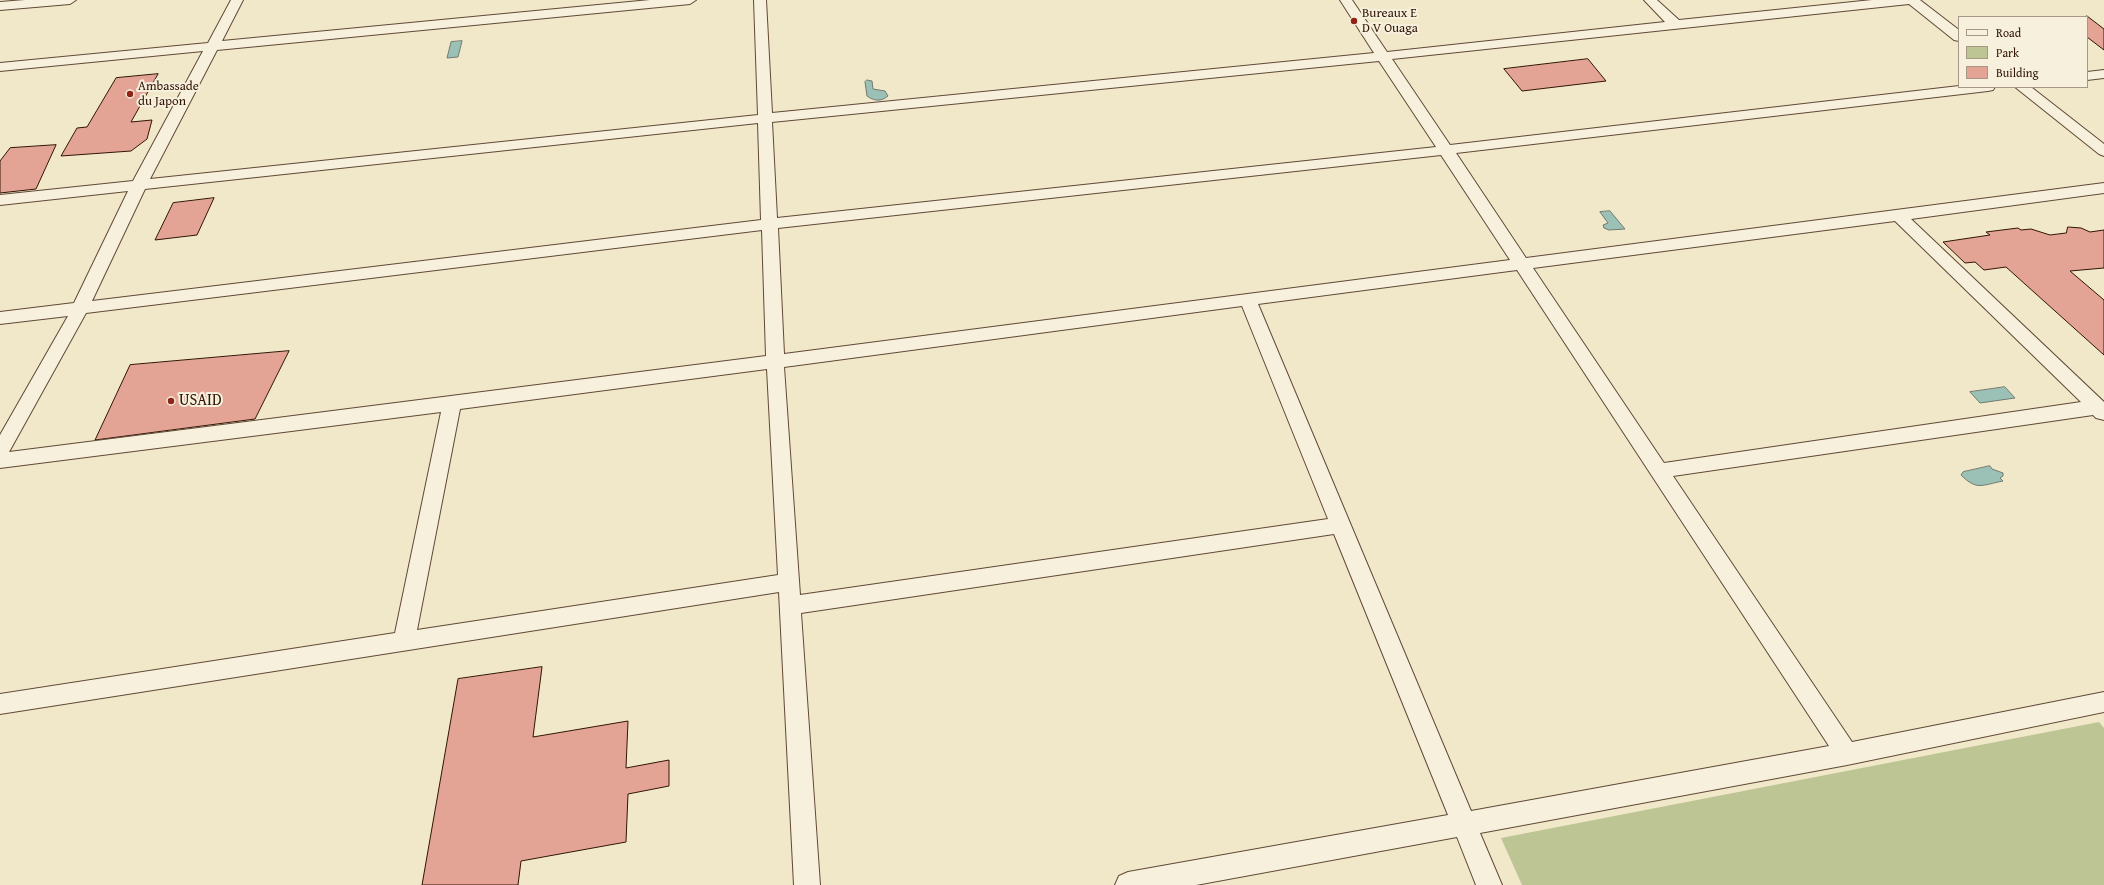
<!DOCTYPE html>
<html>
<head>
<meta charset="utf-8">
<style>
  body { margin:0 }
  #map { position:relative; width:2104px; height:885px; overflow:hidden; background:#f1e8ca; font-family:"Gentium Book Plus",serif }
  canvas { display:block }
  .legend { position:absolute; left:1958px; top:16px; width:130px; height:72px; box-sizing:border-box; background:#f6f0dd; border:1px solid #a79886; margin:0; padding:5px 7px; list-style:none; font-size:12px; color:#311404 }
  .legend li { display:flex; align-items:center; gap:8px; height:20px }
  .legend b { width:20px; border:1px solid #a79886 }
</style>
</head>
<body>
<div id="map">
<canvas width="2104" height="885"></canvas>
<ul class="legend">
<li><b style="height:5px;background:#f6f0dd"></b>Road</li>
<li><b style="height:11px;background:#bdc594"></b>Park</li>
<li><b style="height:11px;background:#e3a496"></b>Building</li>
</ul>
</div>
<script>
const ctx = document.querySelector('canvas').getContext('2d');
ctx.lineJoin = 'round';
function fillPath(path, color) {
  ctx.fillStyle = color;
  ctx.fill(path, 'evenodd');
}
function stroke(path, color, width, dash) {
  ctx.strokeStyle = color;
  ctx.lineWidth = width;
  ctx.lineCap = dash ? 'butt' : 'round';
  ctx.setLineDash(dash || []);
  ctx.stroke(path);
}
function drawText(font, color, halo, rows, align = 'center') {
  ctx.font = font + ' "Gentium Book Plus",serif';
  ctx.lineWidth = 4;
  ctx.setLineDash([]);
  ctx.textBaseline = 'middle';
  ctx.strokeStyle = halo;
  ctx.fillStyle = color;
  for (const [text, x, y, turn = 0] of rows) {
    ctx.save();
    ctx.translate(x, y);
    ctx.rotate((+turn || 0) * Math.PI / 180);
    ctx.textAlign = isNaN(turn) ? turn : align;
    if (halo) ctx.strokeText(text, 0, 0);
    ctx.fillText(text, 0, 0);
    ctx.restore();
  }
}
const green = new Path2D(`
  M2099 722 2104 728V885H1522L1501 838Z`);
const water = new Path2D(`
  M462 41 458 57 447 58 451 42Z
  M867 80 872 81 873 89 885 91 888 96C881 102 874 101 867 96L865 82Z
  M1610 211 1625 229 1609 230 1604 228 1603 225 1608 223 1600 212Z
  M2005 387 2015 398 1980 403 1970 392Z
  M1990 466 1992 469 2003 473V476L2000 478 2003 481C1982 485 1977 491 1961 475L1963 472Z`);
const building = new Path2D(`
  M2087 16 2104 29V50L2087 37Z
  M1588 59 1606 81 1522 91 1504 69Z
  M158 74 131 122 152 120 147 139 131 151 61 156 77 128 87 127 116 78Z
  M56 145 36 189 0 193V161L10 148Z
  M214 198 197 235 155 240 173 203Z
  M2068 227 2081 228 2090 232 2104 230V268L2070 271 2104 300V355L2006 267 1984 270 1975 262 1965 263 1943 242 1990 235 1986 232 2018 228 2021 230 2031 229 2050 235 2066 233Z
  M289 351 255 419 95 440 130 365Z
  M542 667 533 737 628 721 626 768 669 760V786L628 794 626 842 521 861 518 885H422L458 679Z`);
const street = new Path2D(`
  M25 0H76L70 4 0 10V2Z
  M231 0H243L222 41 650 0H696L690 4 217 50 150 179 758 115 754 0H766L772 113 1374 53 1340 0H1352L1387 52 1665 22 1644 0H1657L1679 20 1872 0H1920L1959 30V41L1954 40 1909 4 1392 59 1450 145 1959 86 1995 87 1993 90 1988 91 1456 153 1526 258 2104 183V193L1911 219 2104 402V420L2096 418 2093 415 1673 476 1852 742 2104 692V712L1847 765 1480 833 1502 885H1476L1457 837 1196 885H1115L1119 876 1128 872 1448 815 1334 534 801 613 820 885H794L779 592 0 714V694L395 633 441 412 0 468V435L68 316 0 324V312L74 303 128 191 0 205V195L133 181 203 51 0 71V63L208 43ZM1379 61 1436 147 777 218 772 122ZM758 123 761 220 92 301 145 189ZM1441 155 1510 260 784 354 778 228ZM1895 221 2081 402 1664 463 1533 268ZM762 230 766 356 9 452 86 313ZM1517 270 1829 746 1471 811 1258 304ZM1242 306 1328 519 800 595 784 367ZM767 369 778 575 417 630 460 409Z
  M2104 70V78L2087 80V72Z
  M2015 87H2031L2104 144V156L2099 154Z`);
const markers = [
  [1354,21,4,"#8f2418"],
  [130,94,4,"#8f2418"],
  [171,401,4,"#8f2418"]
];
const farPoinames = [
  ["Bureaux E",1362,14],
  ["D V Ouaga",1362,29],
  ["Ambassade",138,87],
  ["du Japon",138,102]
];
const poiNames = [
  ["USAID",179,401]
];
fillPath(green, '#bdc594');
fillPath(water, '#9bc0b6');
stroke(water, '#717b6f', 1);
fillPath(building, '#e3a496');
stroke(building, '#311404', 1);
stroke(street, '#614936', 2);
fillPath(street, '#f6f0dd');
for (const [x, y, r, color] of markers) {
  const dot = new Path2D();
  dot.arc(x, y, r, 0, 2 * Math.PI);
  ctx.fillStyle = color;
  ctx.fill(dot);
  stroke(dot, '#f6f0dd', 1.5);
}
drawText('13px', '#311404', '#f6f0dd', farPoinames, 'left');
drawText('16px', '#311404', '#f6f0dd', poiNames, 'left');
</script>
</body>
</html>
